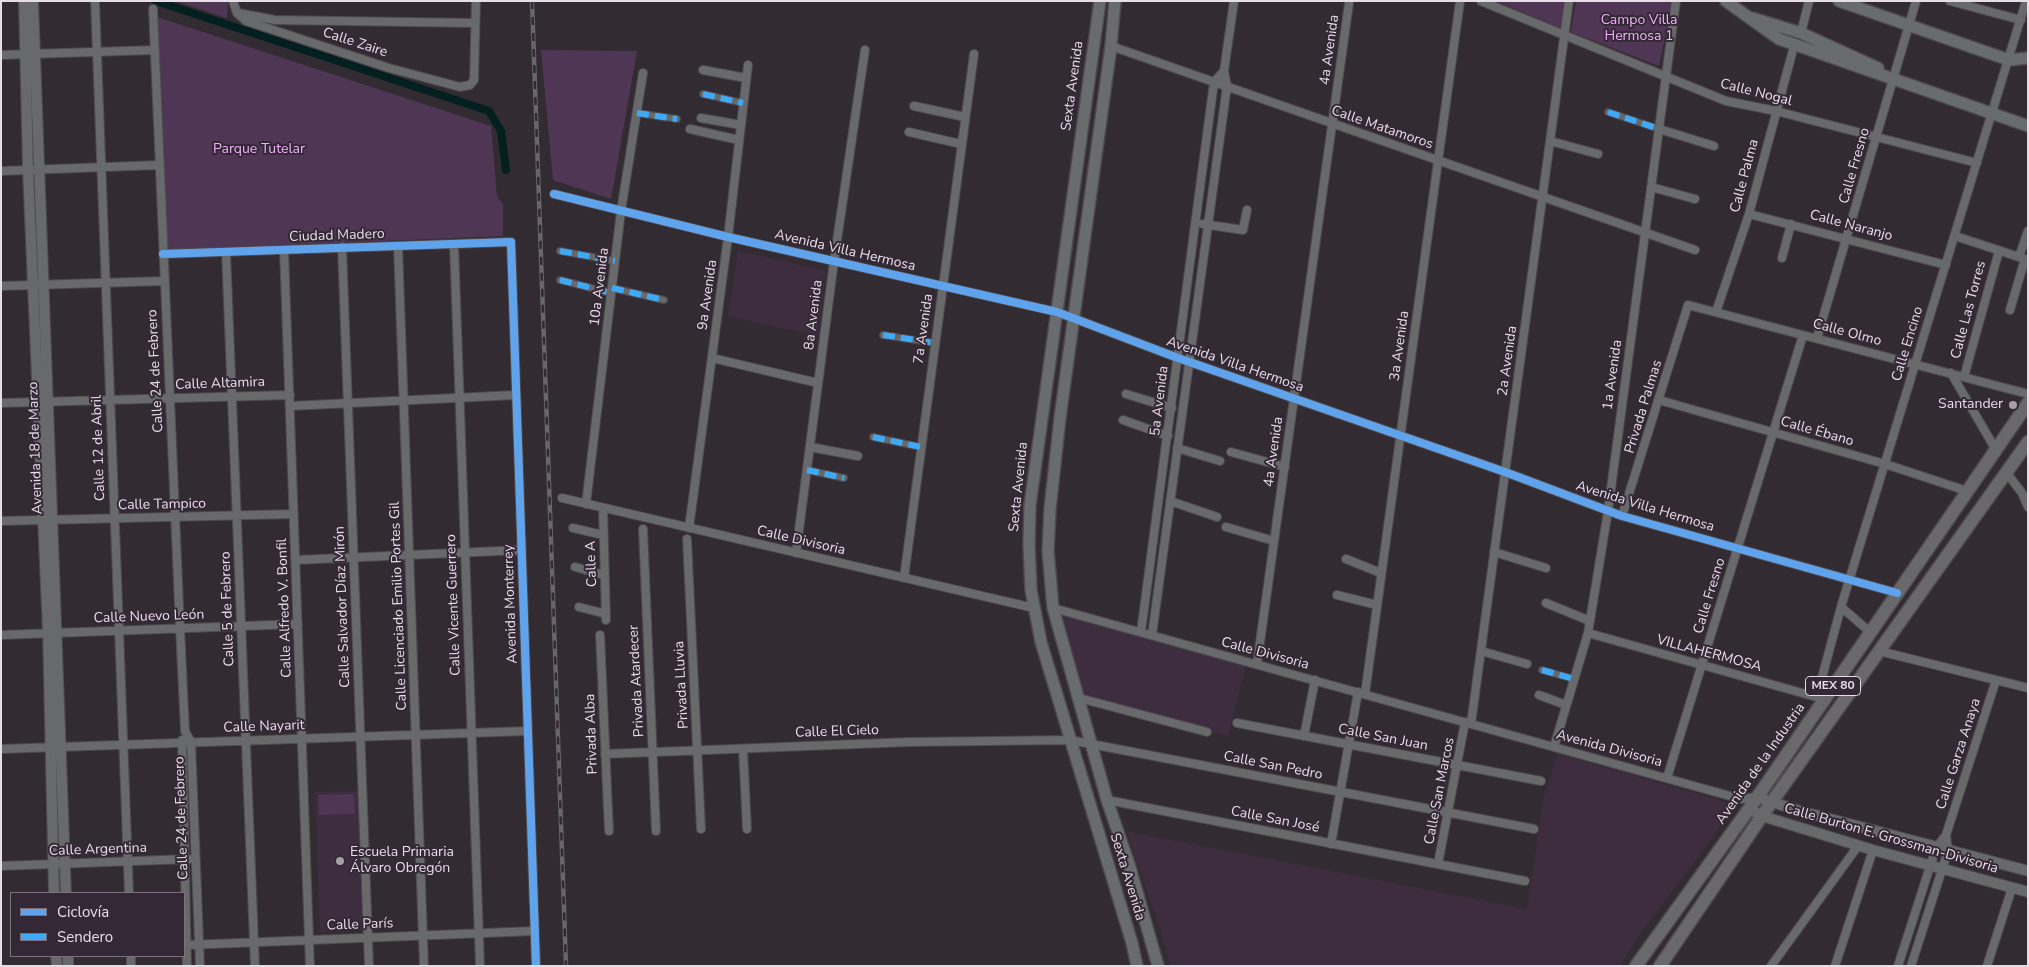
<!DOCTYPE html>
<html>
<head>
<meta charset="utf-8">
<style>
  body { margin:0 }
  #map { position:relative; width:2029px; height:967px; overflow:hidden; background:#322c32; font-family:"Nunito Sans",sans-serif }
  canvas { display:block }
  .frame { position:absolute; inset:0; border:2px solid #e6dde7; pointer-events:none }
  .legend { position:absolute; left:10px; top:892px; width:175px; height:65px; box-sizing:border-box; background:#352836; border:1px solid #7c707d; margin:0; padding:6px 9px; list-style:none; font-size:15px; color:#e6dde7 }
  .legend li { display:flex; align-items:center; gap:10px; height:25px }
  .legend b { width:25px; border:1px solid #7c707d }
</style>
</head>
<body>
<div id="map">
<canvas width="2029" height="967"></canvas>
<div class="frame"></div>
<ul class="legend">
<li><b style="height:6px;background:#60a3ed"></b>Ciclovía</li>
<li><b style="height:6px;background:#3fa9f5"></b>Sendero</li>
</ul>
</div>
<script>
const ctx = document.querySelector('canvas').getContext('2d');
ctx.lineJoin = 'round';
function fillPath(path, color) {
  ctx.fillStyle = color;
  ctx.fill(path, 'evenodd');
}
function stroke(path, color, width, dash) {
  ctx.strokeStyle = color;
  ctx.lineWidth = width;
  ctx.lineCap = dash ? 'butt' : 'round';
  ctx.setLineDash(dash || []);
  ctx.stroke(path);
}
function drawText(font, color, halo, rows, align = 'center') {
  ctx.font = font + ' "Nunito Sans",sans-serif';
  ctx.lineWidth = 4;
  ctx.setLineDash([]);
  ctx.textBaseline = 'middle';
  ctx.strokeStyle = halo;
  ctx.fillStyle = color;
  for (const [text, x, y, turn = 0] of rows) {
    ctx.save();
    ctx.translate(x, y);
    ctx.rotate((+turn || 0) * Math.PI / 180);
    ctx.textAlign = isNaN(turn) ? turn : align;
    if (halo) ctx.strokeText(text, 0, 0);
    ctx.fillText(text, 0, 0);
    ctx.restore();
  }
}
const built = new Path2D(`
  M738 251 826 271 818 336 728 316Z
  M1053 608 1247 662 1228 736 1078 694Z
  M1558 754 1733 804 1713 837 1640 934 1620 966H1170L1161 931 1126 831 1527 909 1544 795Z
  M359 791 364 930 320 932 315 792Z`);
const green = new Path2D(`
  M176 1H228L227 18Z
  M1495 1H1566L1563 29Z
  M1576 1H1672L1659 66 1571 32Z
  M157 17 491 126 497 197 503 204V236L167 250Z
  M541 50 637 51 611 199 553 180Z
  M354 794 355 814 319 815 318 795Z`);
const canal = new Path2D(`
  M156 1 489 111 501 131 506 170`);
const pedestrian = new Path2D(`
  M703 94 743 103
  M1608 112 1659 129
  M637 113 677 119
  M560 251 615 261
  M560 280 611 293
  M612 288 664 300
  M883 335 935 343
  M873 437 921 447
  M807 470 844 478
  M1542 670 1574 679`);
const minor = new Path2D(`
  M95 1 129 893
  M233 1 237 13
  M1481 1 1726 101 1776 111 1977 163
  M1950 1 2021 20
  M153 9 180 628 185 731 191 742 200 966
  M237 13 246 21 389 68 460 87 470 85 474 80 476 1
  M238 13 275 20 475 23
  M1801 33 1809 1
  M1111 46 1695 250
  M1 55 154 50
  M703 70 746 78
  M914 106 965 117
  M701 118 741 125
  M690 129 739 140
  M1659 129 1714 146
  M909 132 961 144
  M1550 141 1598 154
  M1 171 159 165
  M1651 187 1695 199
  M554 194 728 237 1057 312 1178 358 1505 472 1622 516 1897 593
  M1749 214 1946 265
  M1203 224 1243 230 1247 210
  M1955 236 2028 260
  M454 244 480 966
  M398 246 424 966
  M342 247 369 966
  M284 250 310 966
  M226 252 255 966
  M163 254 511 242 536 966
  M2019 257 2028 231
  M1782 258 1791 224
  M1 286 164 281
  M2010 310 2025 259
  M1716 312 1749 214 1794 46
  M1817 338 1916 1
  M712 358 818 383
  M1951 373 1996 450
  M1964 377 1999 251
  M1126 394 1172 408
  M1659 400 1885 464 1967 491
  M1 403 290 395
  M290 406 516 395
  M1123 420 1168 436
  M810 447 858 456
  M1177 448 1220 461
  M1231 452 1285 467
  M2006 472 2022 493 2028 507
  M562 498 1034 608
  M1170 501 1217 517
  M586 504 621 211 643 73
  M603 508 606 620
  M1622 516 1688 305 2028 394
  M1 521 294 514
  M1226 527 1274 541
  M573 528 603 535
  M689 528 728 237 748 65
  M643 529 656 831
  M687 539 701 829
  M1494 552 1546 568
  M796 553 834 261 865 50
  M1346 559 1381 573
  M296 560 522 550
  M575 567 604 575
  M904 578 974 54
  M1337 595 1377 605
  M1546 603 1590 621
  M579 607 606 614
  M1841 607 1870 632
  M1053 608 1741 799 1757 797
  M1141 632 1214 82 1224 71
  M1588 633 1820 698
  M1 635 298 624
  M600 635 609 831
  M1152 635 1227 86 1224 71 1234 1
  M1481 651 1527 664
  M1879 651 2028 688
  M1257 664 1349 3
  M1365 694 1460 1
  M1539 695 1566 705
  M1817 696 1841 607 2026 1
  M1079 698 1207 732
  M1237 723 1541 781
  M1471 724 1569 1
  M1304 736 1315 680
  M182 740 187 966
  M1554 747 1588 633 1608 511 1676 1
  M1 749 528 731
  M743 749 747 829
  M605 754 909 742 1070 740 1534 829
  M1667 778 1803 335
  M1107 800 1525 881
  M1331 844 1358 692
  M1438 864 1465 722
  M1 866 189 859
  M187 945 535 931
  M131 956V966
  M1771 966 1858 846
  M1835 966 1873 850
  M1898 966 1936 848 1946 835 1996 680
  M1911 966 1948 851 1946 835
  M1987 966 2012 888`);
const tertiary = new Path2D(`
  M24 1 28 170 48 633 54 893
  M33 1 66 893
  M1757 797 1800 811 2028 871
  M1749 809 1762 816 1873 850 2028 892
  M56 956 57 966
  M68 956V966`);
const secondary = new Path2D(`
  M1100 1 1030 505 1029 545 1031 590 1041 642 1132 943 1137 966
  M1115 1 1111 46 1060 418 1050 509 1048 551 1053 608 1107 800 1129 864 1158 966
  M1726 1 1779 39 2028 126
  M1839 1 2009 60 2028 58
  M1752 18 1801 33 1878 68`);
const primary = new Path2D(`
  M1636 966 1754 802 2028 403
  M1660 966 1766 810 2028 442`);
const rail = new Path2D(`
  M532 1 566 966`);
const quiet = new Path2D(`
  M703 94 743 103
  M1608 112 1659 129
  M637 113 677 119
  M560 251 615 261
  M560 280 611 293
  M612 288 664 300
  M883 335 935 343
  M873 437 921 447
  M807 470 844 478
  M1542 670 1574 679`);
const cycleway = new Path2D(`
  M554 194 728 237 1057 312 1178 358 1505 472 1622 516 1897 593
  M163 254 511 242 536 966`);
const markers = [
  [2013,405,5,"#a79fa8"],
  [340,861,5,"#a79fa8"]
];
const shields = [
  [1833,686,55]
];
const shieldNames = [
  ["MEX 80",1833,686]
];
const parkNames = [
  ["Campo Villa",1639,21],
  ["Hermosa 1",1639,37],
  ["Parque Tutelar",259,150]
];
const streetNames = [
  ["Calle Zaire",355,43,18],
  ["4a Avenida",1330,50,-82],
  ["Sexta Avenida",1073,86,-82],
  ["Calle Nogal",1756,93,14],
  ["Calle Matamoros",1382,128,19],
  ["Calle Fresno",1855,166,-74],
  ["Calle Palma",1745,176,-75],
  ["Calle Naranjo",1851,226,15],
  ["Ciudad Madero",337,236,-2],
  ["Avenida Villa Hermosa",845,251,13],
  ["10a Avenida",600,287,-83],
  ["9a Avenida",708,295,-82],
  ["Calle Las Torres",1969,310,-75],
  ["8a Avenida",814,315,-83],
  ["7a Avenida",924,329,-82],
  ["Calle Olmo",1847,333,15],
  ["Calle Encino",1908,344,-73],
  ["3a Avenida",1400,346,-82],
  ["2a Avenida",1508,361,-82],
  ["Avenida Villa Hermosa",1235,365,19],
  ["Calle 24 de Febrero",156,371,-93],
  ["1a Avenida",1613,375,-82],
  ["Calle Altamira",220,384,-2],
  ["5a Avenida",1160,401,-83],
  ["Privada Palmas",1644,407,-73],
  ["Calle Ébano",1817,432,16],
  ["Avenida 18 de Marzo",36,448,-92],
  ["Calle 12 de Abril",99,448,-92],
  ["4a Avenida",1274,452,-82],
  ["Sexta Avenida",1019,487,-84],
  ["Calle Tampico",162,505,-1],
  ["Avenida Villa Hermosa",1645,507,17],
  ["Calle Divisoria",801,541,13],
  ["Calle A",592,564,-92],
  ["Calle Fresno",1710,596,-73],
  ["Avenida Monterrey",511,604,-92],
  ["Calle Vicente Guerrero",454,605,-92],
  ["Calle Licenciado Emilio Portes Gil",399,606,-92],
  ["Calle Salvador Díaz Mirón",343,607,-92],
  ["Calle Alfredo V. Bonfil",285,608,-92],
  ["Calle 5 de Febrero",228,609,-92],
  ["Calle Nuevo León",149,617,-2],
  ["Calle Divisoria",1265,654,15],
  ["VILLAHERMOSA",1709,654,15],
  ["Privada Atardecer",637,681,-93],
  ["Privada Lluvia",682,685,-93],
  ["Calle Nayarit",264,727,-2],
  ["Calle El Cielo",837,732,-2],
  ["Privada Alba",592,734,-92],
  ["Calle San Juan",1383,738,11],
  ["Avenida Divisoria",1609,749,15],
  ["Calle Garza Anaya",1959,754,-72],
  ["Avenida de la Industria",1761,764,-55],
  ["Calle San Pedro",1273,766,11],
  ["Calle San Marcos",1440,791,-79],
  ["Calle 24 de Febrero",182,818,-92],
  ["Calle San José",1275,820,11],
  ["Calle Burton E. Grossman-Divisoria",1891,839,16],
  ["Calle Argentina",98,850,-2],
  ["Sexta Avenida",1127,877,73],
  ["Calle París",360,925,-2]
];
const poiNames = [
  ["Santander",2003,405],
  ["Escuela Primaria",350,853,"left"],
  ["Álvaro Obregón",350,869,"left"]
];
fillPath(built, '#3d2d3f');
fillPath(green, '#4f3654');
stroke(canal, '#041f20', 8);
stroke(pedestrian, '#4e494e', 8);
stroke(minor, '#4e494e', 10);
stroke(tertiary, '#4e494e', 12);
stroke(secondary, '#4e494e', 14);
stroke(primary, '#4e494e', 15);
stroke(pedestrian, '#67696a', 5.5);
stroke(minor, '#67696a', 8);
stroke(tertiary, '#67696a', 10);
stroke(secondary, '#696c6e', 11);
stroke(primary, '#69696c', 12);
stroke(rail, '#676669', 4.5);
stroke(rail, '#352836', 2.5, [8]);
stroke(quiet, '#3fa9f5', 6, [12, 6]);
stroke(cycleway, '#60a3ed', 8);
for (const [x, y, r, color] of markers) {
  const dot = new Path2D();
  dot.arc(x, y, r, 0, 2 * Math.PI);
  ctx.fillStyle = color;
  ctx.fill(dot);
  stroke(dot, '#352836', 2);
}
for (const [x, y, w] of shields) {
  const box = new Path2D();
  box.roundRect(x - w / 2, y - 9.5, w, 19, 4);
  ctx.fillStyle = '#352836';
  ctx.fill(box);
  stroke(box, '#e6dde7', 1);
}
drawText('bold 12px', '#e6dde7', null, shieldNames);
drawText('14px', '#f0affa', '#352836', parkNames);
drawText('14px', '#e6dde7', '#352836', streetNames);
drawText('14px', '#e6dde7', '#352836', poiNames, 'right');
</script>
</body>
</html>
